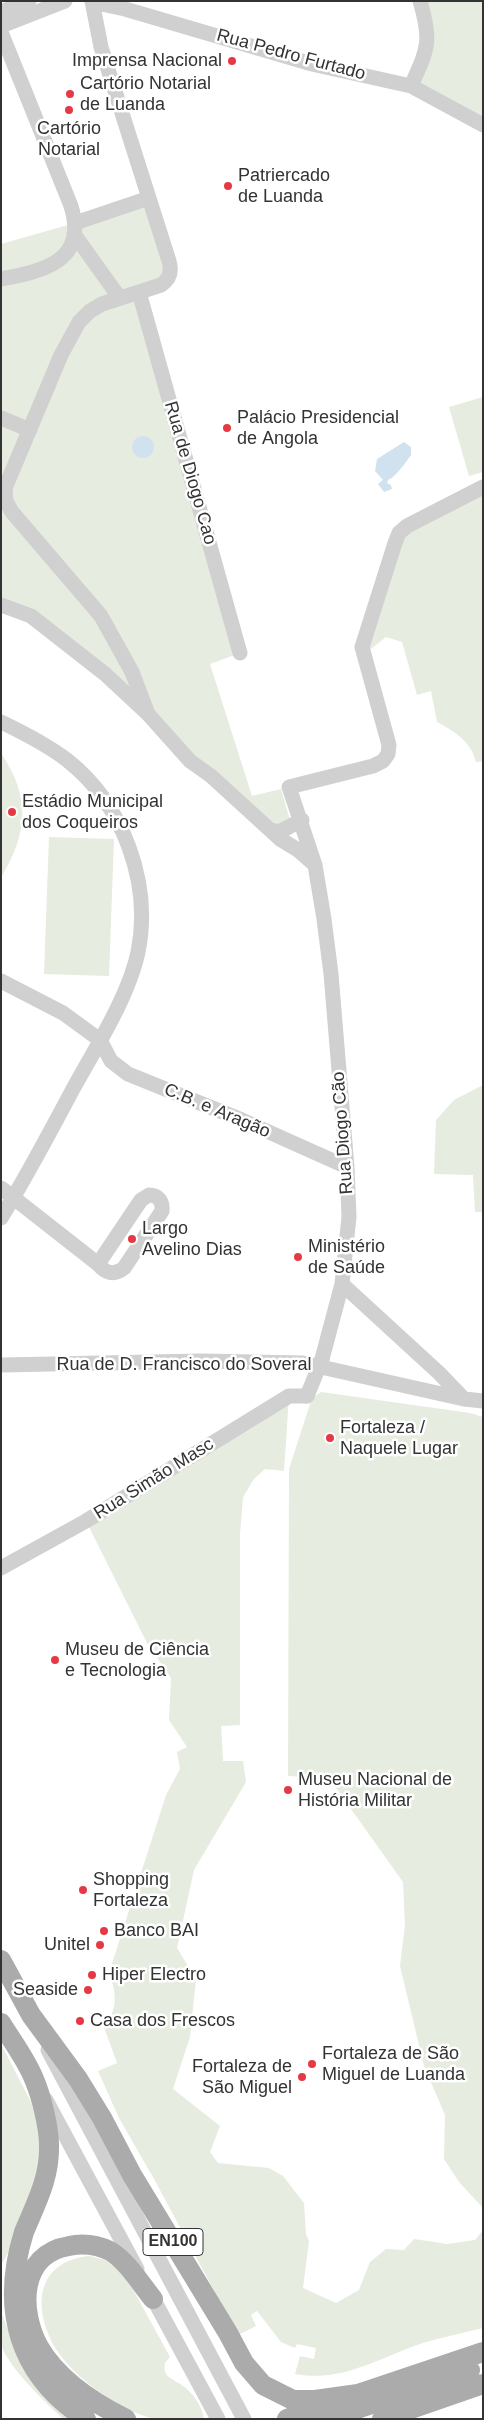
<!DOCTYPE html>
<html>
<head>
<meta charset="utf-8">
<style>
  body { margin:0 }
  #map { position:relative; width:484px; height:2420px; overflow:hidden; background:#fff; font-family:Helvetica,sans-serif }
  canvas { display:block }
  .frame { position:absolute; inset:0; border:2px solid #333; pointer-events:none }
</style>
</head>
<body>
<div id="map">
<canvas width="484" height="2420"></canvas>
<div class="frame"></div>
</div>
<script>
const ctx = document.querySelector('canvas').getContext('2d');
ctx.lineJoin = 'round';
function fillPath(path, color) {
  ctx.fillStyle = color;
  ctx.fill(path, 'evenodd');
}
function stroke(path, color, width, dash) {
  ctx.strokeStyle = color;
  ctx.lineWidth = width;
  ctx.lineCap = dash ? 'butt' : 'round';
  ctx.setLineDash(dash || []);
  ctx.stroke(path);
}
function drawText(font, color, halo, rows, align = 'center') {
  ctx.font = font + ' Helvetica,sans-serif';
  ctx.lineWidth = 5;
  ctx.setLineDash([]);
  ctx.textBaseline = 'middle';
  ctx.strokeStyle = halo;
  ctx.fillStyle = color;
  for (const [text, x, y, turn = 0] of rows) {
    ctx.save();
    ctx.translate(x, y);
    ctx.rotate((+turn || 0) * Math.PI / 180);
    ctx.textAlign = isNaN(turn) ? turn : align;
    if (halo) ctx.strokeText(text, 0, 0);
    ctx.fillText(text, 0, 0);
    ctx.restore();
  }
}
const green = new Path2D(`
  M420 1H483V125L411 86 426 53Z
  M149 198 170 272 139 292 240 653 210 664 252 796 281 789 290 820 271 830 105 674 1 605V244L75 223Z
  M483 397V472L469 476 449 407Z
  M483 487V761L476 762C471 741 455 732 437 722L431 691 417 695 402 642 386 637 363 655 399 533Z
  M1 753C31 798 28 832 1 878Z
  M49 837 114 839 109 976 44 974Z
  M483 1085V1212H475L473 1175 434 1174 436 1120 454 1100Z
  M321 1392 470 1413 483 1417V2208L459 2182 444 2159 445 2115 424 2066 400 1966 405 1925 403 1882 329 1778 288 1776 289 1469 312 1398Z
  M289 1396 284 1471 265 1469 254 1479 243 1497 240 1534V1725L221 1726 223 1761H243L246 1782 194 1870 177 1948 196 1979 190 2037 173 2089 220 2126 210 2152 218 2163 269 2168 283 2176 304 2203 306 2234 309 2241 303 2288 336 2303 359 2290 370 2262 386 2249 404 2250 414 2239 447 2244 475 2240 483 2230V2328C463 2333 443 2337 423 2343 380 2357 343 2383 295 2374L300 2356 314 2359 316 2348 297 2344 295 2348 281 2342 257 2311 251 2315 256 2326 238 2335 154 2179 119 2118 98 2071 117 2063 104 2027C118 2009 117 1994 109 1973L166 1795 180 1769 177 1752 187 1747 169 1720 171 1678 148 1645 86 1521Z
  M1 2044 30 2100 40 2129 44 2162 15 2241 1 2265Z
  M90 2256 105 2260 124 2273 170 2357 165 2363C162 2378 174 2379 183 2386 193 2393 202 2406 204 2419 188 2419 170 2420 155 2419 124 2413 78 2380 61 2356 32 2317 31 2261 90 2256Z
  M1 2312 12 2340 77 2419H63C46 2403 7 2366 1 2344 0 2334 1 2322 1 2312Z`);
const water = new Path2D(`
  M132 447a11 11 0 1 1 22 0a11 11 0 1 1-22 0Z
  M404 442 411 447V455C406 462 396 477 388 480L387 483 391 485 392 489 384 492 378 484 383 480 375 471 377 459Z`);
const minor = new Path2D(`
  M92 1 101 47 169 261C172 271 170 279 161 285L102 304 90 311 79 322 61 355 5 488 6 501 12 512 101 616 132 672 148 714
  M92 2 125 9 312 64 411 86 483 125
  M1 12 29 1
  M1 26 65 1
  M1 32 71 206C88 261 44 271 1 279
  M411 86C428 48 432 42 420 1
  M75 223 149 198
  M74 234 119 297
  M139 292 240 653
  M1 418 30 430
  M1 605 31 616 105 674 148 714 190 761 211 776 280 839 298 850 314 864
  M1 722C24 733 46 744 67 760 123 804 152 883 138 952 129 996 95 1049 73 1089 50 1132 27 1176 1 1218
  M271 830 279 832 302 820
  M1 981 63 1013 100 1040 111 1061 128 1074 242 1120 347 1167
  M1 1188 98 1264
  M149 1195C158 1195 163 1201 162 1211L124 1268C114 1276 105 1273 98 1264L141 1200Z
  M342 1284 439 1373 464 1399
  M322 1359 342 1284 349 1217 347 1167 331 974 324 919 315 865 289 787 373 766 383 761 388 754 389 745 362 647 395 543 399 533 407 526 483 487
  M1 1365 201 1361 303 1363 464 1399 483 1401
  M1 1568 86 1521 289 1396H307
  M48 2050 244 2419
  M46 2100 137 2269
  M148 2289 218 2419`);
const major = new Path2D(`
  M1 1960 31 2015 78 2079 102 2118 132 2175 228 2333 244 2363 263 2385 293 2400H315L358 2394 483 2352
  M1 2023C12 2041 26 2059 34 2079 41 2095 49 2127 49 2145 50 2178 36 2203 24 2232 0 2309 18 2375 86 2419
  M126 2419C92 2402 58 2380 39 2347 19 2311 19 2254 69 2246 83 2243 97 2245 110 2251 127 2261 140 2283 153 2299
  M287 2419 326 2405
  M328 2419 470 2370
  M382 2419 483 2384`);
const minorBridge = new Path2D(`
  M307 1396 322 1359`);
const markers = [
  [232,61,5,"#e63946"],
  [70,94,5,"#e63946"],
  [69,110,5,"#e63946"],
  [228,186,5,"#e63946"],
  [227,428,5,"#e63946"],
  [12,812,5,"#e63946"],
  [132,1239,5,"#e63946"],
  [298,1257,5,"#e63946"],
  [330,1438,5,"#e63946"],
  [55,1660,5,"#e63946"],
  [288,1790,5,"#e63946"],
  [83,1890,5,"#e63946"],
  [104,1931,5,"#e63946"],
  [100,1945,5,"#e63946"],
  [92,1975,5,"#e63946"],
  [88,1990,5,"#e63946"],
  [80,2021,5,"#e63946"],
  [312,2064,5,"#e63946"],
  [302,2077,5,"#e63946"]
];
const shields = [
  [173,2242,60]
];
const shieldNames = [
  ["EN100",173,2242]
];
const streetNames = [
  ["Rua Pedro Furtado",291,55,15],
  ["Rua de Diogo Cao",190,473,74],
  ["C.B. e Aragão",217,1111,23],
  ["Rua Diogo Cão",343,1133,-94],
  ["Rua de D. Francisco do Soveral",184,1365],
  ["Rua Simão Masc",154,1479,-32]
];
const poiNames = [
  ["Imprensa Nacional",222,61,"right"],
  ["Cartório Notarial",80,84],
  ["de Luanda",80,105],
  ["Cartório",69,129,"center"],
  ["Notarial",69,150,"center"],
  ["Patriercado",238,176],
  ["de Luanda",238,197],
  ["Palácio Presidencial",237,418],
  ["de Angola",237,439],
  ["Estádio Municipal",22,802],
  ["dos Coqueiros",22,823],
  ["Largo",142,1229],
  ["Avelino Dias",142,1250],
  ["Ministério",308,1247],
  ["de Saúde",308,1268],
  ["Fortaleza /",340,1428],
  ["Naquele Lugar",340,1449],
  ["Museu de Ciência",65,1650],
  ["e Tecnologia",65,1671],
  ["Museu Nacional de",298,1780],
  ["História Militar",298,1801],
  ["Shopping",93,1880],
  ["Fortaleza",93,1901],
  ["Banco BAI",114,1931],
  ["Unitel",90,1945,"right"],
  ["Hiper Electro",102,1975],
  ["Seaside",78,1990,"right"],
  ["Casa dos Frescos",90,2021],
  ["Fortaleza de São",322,2054],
  ["Miguel de Luanda",322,2075],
  ["Fortaleza de",292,2067,"right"],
  ["São Miguel",292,2088,"right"]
];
fillPath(green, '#e6ecdf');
fillPath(water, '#cfe2ee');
stroke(minor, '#d0d0d0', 15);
stroke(major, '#ababab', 20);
stroke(minorBridge, '#d0d0d0', 15);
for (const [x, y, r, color] of markers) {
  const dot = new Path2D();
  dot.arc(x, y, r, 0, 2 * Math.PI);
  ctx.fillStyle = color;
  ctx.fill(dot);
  stroke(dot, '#fff', 2);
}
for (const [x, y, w] of shields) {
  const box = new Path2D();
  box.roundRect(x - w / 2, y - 13.5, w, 27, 4);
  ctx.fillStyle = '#fff';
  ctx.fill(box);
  stroke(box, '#333', 1);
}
drawText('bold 16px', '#333', null, shieldNames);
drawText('18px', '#333', '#fff', streetNames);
drawText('18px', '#333', '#fff', poiNames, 'left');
</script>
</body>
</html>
